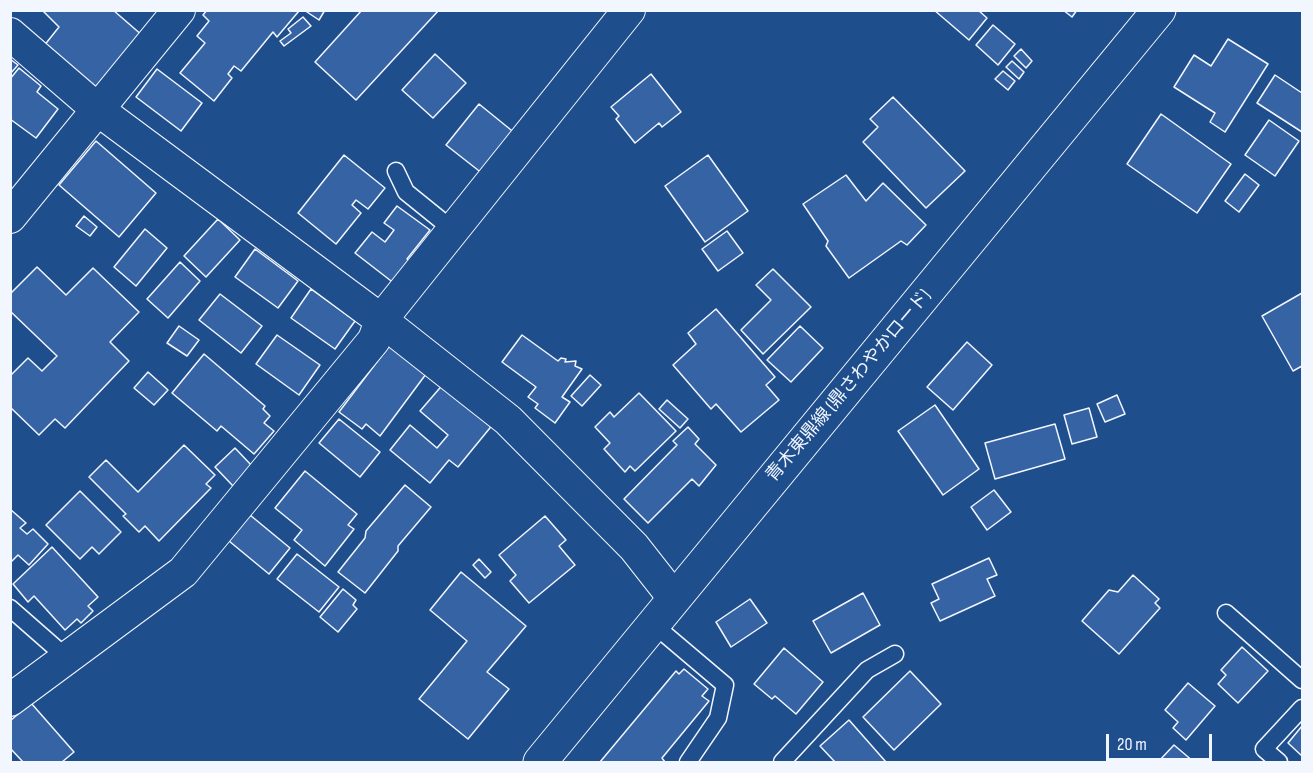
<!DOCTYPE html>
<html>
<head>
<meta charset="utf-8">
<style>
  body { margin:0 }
  #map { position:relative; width:1313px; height:773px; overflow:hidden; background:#1f4e8c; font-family:"Sofia Sans Condensed",sans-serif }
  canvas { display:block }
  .frame { position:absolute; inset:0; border:12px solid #f2f6ff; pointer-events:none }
  .scale { position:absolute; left:1106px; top:734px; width:106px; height:27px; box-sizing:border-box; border:3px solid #f2f6ff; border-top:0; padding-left:8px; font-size:18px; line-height:21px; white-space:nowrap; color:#f2f6ff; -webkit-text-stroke:4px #1f4e8c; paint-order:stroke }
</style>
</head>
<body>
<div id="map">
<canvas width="1313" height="773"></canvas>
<div class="frame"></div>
<div class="scale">20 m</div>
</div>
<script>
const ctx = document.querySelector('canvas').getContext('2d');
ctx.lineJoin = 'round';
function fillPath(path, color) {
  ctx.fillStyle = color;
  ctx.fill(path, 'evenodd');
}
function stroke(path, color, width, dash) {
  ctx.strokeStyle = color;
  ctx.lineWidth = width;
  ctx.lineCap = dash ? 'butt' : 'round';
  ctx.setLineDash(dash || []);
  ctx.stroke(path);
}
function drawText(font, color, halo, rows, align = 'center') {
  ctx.font = font + ' "Sofia Sans Condensed","Noto Sans JP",sans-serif';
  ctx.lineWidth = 4.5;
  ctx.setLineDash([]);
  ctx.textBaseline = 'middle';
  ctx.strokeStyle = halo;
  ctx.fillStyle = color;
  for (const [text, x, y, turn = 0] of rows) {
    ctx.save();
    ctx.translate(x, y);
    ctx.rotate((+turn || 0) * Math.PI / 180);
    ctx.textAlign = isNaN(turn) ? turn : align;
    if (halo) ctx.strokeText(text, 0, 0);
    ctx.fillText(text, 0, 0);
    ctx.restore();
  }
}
const building = new Path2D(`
  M42 10H113L143 36 97 92 43 47 59 27Z
  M207 10H298L299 11 277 37 273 32 241 71 234 66 228 74 232 78 214 101 180 73 205 43 197 36 209 21 203 15Z
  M304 10H325L319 20Z
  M362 10H439L356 100 315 62Z
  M934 10H978L987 18 969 40Z
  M1063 10H1077L1072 17Z
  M303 17 311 26 284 46 280 41 291 33 288 29Z
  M993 25 1015 44 998 65 976 45Z
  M1228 39 1268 64 1225 132 1210 122 1215 113 1174 87 1194 55 1211 66Z
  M1021 49 1032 61 1026 68 1014 56Z
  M435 54 466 83 433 118 402 90Z
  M10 59 18 65 10 74Z
  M1012 61 1024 72 1019 79 1006 67Z
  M19 68 41 86 37 92 58 109 36 138 10 119V79Z
  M157 69 202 103 181 131 136 97Z
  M1003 71 1015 81 1008 90 995 79Z
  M651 74 681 112 662 127 659 123 635 143 616 119 619 116 611 107Z
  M1275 75 1302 93V132L1257 103Z
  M893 97 965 171 926 208 863 142 878 127 870 119Z
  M479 104 516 134 483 174 446 145Z
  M1161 114 1231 164 1197 213 1127 164Z
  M1269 120 1299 141 1275 176 1245 155Z
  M96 141 156 193 119 237 59 185Z
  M344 155 385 188 368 209 356 200 352 205 361 213 336 244 298 213Z
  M708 155 748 211 705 242 665 186Z
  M1245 174 1259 185 1239 212 1225 201Z
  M846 175 866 201 883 183 926 225 907 245 901 241 849 278 826 246 828 241 803 204Z
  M397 206 430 230 407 259 411 262 395 284 355 253 372 232 385 242 394 230 384 223Z
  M84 216 97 227 90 236 76 226Z
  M218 219 240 240 206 277 184 256Z
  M145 229 167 248 136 286 114 267Z
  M727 231 743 253 718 271 702 249Z
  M255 249 298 281 278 308 235 277Z
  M180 262 200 281 168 318 147 299Z
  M37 267 66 295 93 268 139 312 110 342 129 361 65 428 55 419 39 435 10 407V376L28 358 42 371 57 356 10 311V294Z
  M773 269 811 307 763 354 741 330 771 300 756 285Z
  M311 289 355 321 335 349 291 318Z
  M1302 293V366L1293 371 1262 316Z
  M220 294 262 326 241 353 199 320Z
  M716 309 775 377 766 385 779 400 741 432 716 404 711 409 673 365 696 344 688 333Z
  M179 326 199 340 187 356 167 343Z
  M800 326 823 348 791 382 767 360Z
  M277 335 320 365 299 395 256 364Z
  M522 335 558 361 561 358 566 359 565 362 576 361 575 366 582 369 562 397 570 402 555 423 535 408 538 404 528 397 536 387 502 362Z
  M967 342 992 365 953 410 927 387Z
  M389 346 426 374 380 436 366 424 362 429 339 412Z
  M204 354 265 406 263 409 270 416 264 423 274 431 254 454 221 426 217 431 172 393Z
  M148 372 168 390 154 405 134 388Z
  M590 375 601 385 582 406 571 396Z
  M445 382 494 423 458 467 449 460 430 483 390 450 410 425 437 448 448 435 420 411Z
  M639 393 676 431 635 471 630 466 625 472 604 449 610 443 595 427 610 412 614 417Z
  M1117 395 1125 414 1105 422 1097 404Z
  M667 400 688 419 680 428 659 409Z
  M935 405 979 469 943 495 898 431Z
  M1089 408 1097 437 1072 444 1064 415Z
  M339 419 380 452 360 477 319 443Z
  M1055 424 1065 459 995 479 985 443Z
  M688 427 699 439 695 444 716 465 699 486 692 479 648 523 624 499 677 445 673 441Z
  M184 445 215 475 206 484 211 488 159 541 145 526 139 532 123 516 126 514 89 477 106 460 138 492Z
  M235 448 253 467 233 486 215 467Z
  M305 471 357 514 348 525 354 529 325 566 294 540 302 530 275 508Z
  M405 485 431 507 398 546V551L365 593 338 572 365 538 366 531Z
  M994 490 1011 512 987 530 971 507Z
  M80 491 121 532 99 554 92 547 80 559 46 525Z
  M10 509 26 523 20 528 27 534 33 529 48 544 29 565 18 555 10 563Z
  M250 515 290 548 269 574 229 541Z
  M545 516 566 540 559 546 575 565 529 603 510 581 516 575 499 555Z
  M52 547 98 597 88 606 93 611 81 623 77 619 65 630 34 596 28 602 13 584Z
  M297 554 339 587 319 612 277 579Z
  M989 558 997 575 987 579 995 596 940 621 931 603 939 599 932 584Z
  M479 559 491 572 485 578 473 565Z
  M461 572 526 626 487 672 509 689 468 739 419 699 467 641 430 610Z
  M1133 575 1159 599 1155 603 1160 608 1119 654 1082 621 1109 590 1118 592Z
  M343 589 356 600 353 605 357 609 338 632 320 617Z
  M863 593 880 625 831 653 813 621Z
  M750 599 767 623 731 647 716 622Z
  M1242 647 1268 671 1238 703 1218 684 1226 675 1221 670Z
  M784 648 823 682 796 714 775 696 772 699 754 684Z
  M684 669 708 689 702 696 709 701 662 758 665 762H600L676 671 679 674Z
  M910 671 941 704 894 750 863 717Z
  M1188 683 1215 706 1186 740 1173 728 1178 722 1165 710Z
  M31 703 74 752 62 762H23L10 748V721Z
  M849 720 886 762H835L820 746Z
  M1302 726V756L1288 743Z
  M1174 745 1194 762H1158Z`);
const lane = new Path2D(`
  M396 171 406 192 453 230
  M10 608 67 658
  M1226 613 1302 680
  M653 624 725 685 718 718 688 762
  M782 762 867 670 895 654
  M1279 762 1264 749 1302 708`);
const street = new Path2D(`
  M10 34 97 109 381 320 508 420 634 547 674 598
  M10 217 179 10
  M10 700 183 572 374 340 381 320 629 10`);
const secondary = new Path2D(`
  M540 762 1159 10`);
const streetNames = [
  ["青木東鼎線 (鼎さわやかロード)",849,386,-50]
];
fillPath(building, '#3563a3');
stroke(building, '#f2f6ff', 1.5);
stroke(lane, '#f2f6ff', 19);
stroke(street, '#f2f6ff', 34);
stroke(secondary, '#f2f6ff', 35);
stroke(lane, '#1f4e8c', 16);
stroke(street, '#1f4e8c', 32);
stroke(secondary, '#1f4e8c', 33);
drawText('18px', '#f2f6ff', '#1f4e8c', streetNames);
</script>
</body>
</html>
